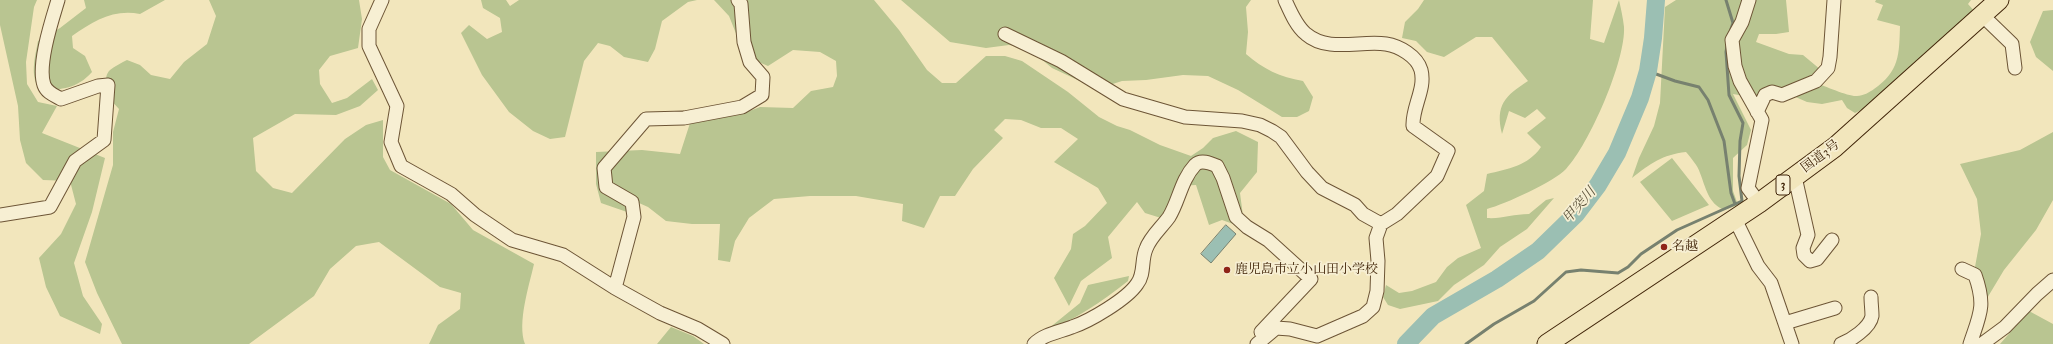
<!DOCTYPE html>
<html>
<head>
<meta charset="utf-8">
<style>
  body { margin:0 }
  canvas { display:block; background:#f2e6bc }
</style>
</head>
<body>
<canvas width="2053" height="344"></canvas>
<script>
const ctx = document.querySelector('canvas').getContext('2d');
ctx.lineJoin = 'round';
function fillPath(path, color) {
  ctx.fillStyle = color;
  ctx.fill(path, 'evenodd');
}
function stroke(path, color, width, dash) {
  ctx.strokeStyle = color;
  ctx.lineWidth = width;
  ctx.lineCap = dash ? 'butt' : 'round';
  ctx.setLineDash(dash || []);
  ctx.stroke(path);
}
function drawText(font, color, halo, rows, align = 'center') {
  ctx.font = font + ' "IM FELL Double Pica","Noto Serif JP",serif';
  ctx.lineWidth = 3.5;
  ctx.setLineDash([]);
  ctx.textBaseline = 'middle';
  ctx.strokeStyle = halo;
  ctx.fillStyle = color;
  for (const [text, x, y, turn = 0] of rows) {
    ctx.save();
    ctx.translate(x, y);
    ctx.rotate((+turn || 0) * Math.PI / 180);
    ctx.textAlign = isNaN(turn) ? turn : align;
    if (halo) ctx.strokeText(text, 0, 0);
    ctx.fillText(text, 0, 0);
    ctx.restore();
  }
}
const green = new Path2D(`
  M0 0H37L34 7 26 62 27 84 38 102 57 106 42 133 105 158 92 212 74 263 83 296 102 324 100 334 60 316 46 287 39 258 61 234 76 204 70 181 43 180 26 163 20 140 18 106 0 25Z
  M84 0H165L140 14C113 9 94 21 72 36L73 48 85 56 92 72C77 89 62 89 41 91 29 78 35 57 38 41L60 28 86 8Z
  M209 0H359L362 19 358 48 330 56 319 70 320 84 332 103 347 98 372 79 378 90 360 106 336 115 295 114 253 138 256 171 273 188 292 193 345 139 366 125 383 120V157L390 170 451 204 473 230 534 264C529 286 517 323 525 344H429L438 325 460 309 461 293 440 287 379 242 356 246 330 269 314 296 249 344H122L97 293 85 262 113 165V132L119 109 107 96C105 71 104 72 127 60L140 65 151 75 170 79 184 62 207 44 216 16Z
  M481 0H506L510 6 519 0H697L688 2 662 21 655 49 648 62 624 57 610 46 598 43 584 61 565 137 550 139 533 131 509 112 482 75 461 33 469 25 487 39 502 32 500 18 483 8Z
  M714 0H874L899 30 927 70 942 83H956L986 56H1005L1022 61 1068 92 1099 117 1117 126 1130 130 1160 145 1191 156 1203 148 1213 138 1236 131 1258 142 1257 172 1240 193 1243 216 1236 225 1222 220 1209 225 1196 185 1177 186 1161 218 1145 213 1137 202 1108 237 1112 258 1081 281 1069 306 1054 278 1071 249 1073 234 1085 226 1107 203 1098 188 1054 162 1078 139 1061 128H1041L1021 120 1005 119 994 130 1003 138 973 169 955 196H940L924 228 902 221 903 204 856 196H810L774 199 749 218 735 241 730 262 718 260 720 224H692L666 221 648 207 630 199 627 212 601 203 596 184V152L642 150 680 154 691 120 739 115 760 107 793 108 811 91 833 87 837 76 836 61 820 52 793 50 768 66 745 56 729 16Z
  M901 0H1251L1246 7 1248 32 1246 54C1263 69 1280 77 1303 81L1313 97 1309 111 1297 117H1282L1238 90 1208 76 1183 75 1146 80 1122 81 1097 89 1052 68 1028 48 1009 45 986 48 950 42Z
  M1424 0H1593L1590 39 1604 43 1619 0C1621 9 1623 18 1624 27 1626 60 1589 145 1566 169 1554 182 1505 204 1487 209V218C1502 219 1513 214 1529 214L1546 200 1554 198 1527 229 1500 247 1484 265 1454 285 1438 301 1400 309 1388 305 1383 297 1386 285 1399 293 1412 291 1436 282 1447 267 1458 258 1481 248 1466 205 1484 191 1487 174C1508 169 1528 166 1541 147L1527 133 1546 118 1537 109 1525 118 1509 111 1502 134C1495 105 1505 96 1528 81L1492 37H1476L1444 57 1427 52 1416 41 1402 38 1405 22 1418 9Z
  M1676 0H1786L1789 32 1776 34H1759L1756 42 1789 54 1803 55 1821 70 1816 83C1825 86 1849 97 1857 96 1863 96 1870 92 1874 89 1900 71 1899 54 1900 26L1877 20 1883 5 1875 2 1876 0H1971L1968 4 1976 13 1863 109 1855 113 1847 108 1842 100 1822 104 1807 102 1791 95 1762 99 1733 94 1751 130 1747 145 1733 158V191L1738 205 1724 210C1708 203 1706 188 1700 173 1698 166 1691 158 1686 152 1662 155 1651 163 1632 178L1639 158 1654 126 1660 103 1665 7Z
  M2053 10V71L2036 57 2030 42 2043 11Z
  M2053 132V200L2036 230 2004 270 1980 310 1973 278 1981 234 1977 199 1960 164 2020 150Z
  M1672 158 1709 205 1672 221 1640 182Z
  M1129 276 1128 281C1100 303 1076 319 1043 333L1080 303 1088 285Z
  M2029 311 2053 324V344H2000Z
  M671 327 693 336 704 344H657Z`);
const water = new Path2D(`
  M1226 225 1236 234 1211 263 1201 254Z`);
const stream = new Path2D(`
  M1726 0 1733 23 1731 29
  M1648 71 1675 81 1699 87 1708 100 1724 141 1731 193 1735 204
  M1466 344 1494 324 1534 301 1566 272 1581 270 1618 273 1628 267 1641 254 1677 230 1742 201 1739 176 1740 141 1743 123 1729 95 1726 52 1727 46`);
const river = new Path2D(`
  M1406 344 1433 316 1497 279 1538 251 1576 214 1598 185 1617 153 1640 98 1648 71 1653 38 1656 0`);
const minor = new Path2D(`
  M382 0 369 29V46L397 106 391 142 401 166 451 194 475 215 512 240 563 255 615 288 660 313 698 329 723 344
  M1749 0 1742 22 1732 40 1735 66 1740 81 1762 120 1748 188 1759 203
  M1982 15 2012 44 2015 68
  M1005 34 1061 61 1123 99 1185 117 1242 121 1260 125 1272 131 1281 137 1307 172 1322 188 1355 205 1363 214 1381 224
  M1757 112 1765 95 1772 92 1782 95 1816 81 1828 68 1830 57 1834 0
  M1795 177 1808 235 1803 248 1804 255 1810 261 1817 259 1832 240
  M0 215 50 207 75 161 104 140 108 85 98 86 61 99C54 95 47 93 44 85 37 65 52 20 58 0
  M1735 219 1758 266 1771 283 1792 344
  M1962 269 1975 275C1986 306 1980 314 1970 344
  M615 288 634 217 632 202 606 187 604 168 646 119 684 118 742 107 762 95 763 77 750 62 744 42 741 4 738 0
  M1785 323 1835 308
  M1034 344C1044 334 1059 332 1072 327 1090 321 1127 299 1137 284 1145 274 1141 260 1146 249 1150 237 1162 227 1169 217 1179 201 1181 180 1195 165 1201 159 1210 163 1217 166L1223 178 1236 217 1247 227 1268 240 1311 279 1261 332
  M1257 344 1276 328 1290 329 1317 336 1363 316 1373 307 1377 291 1378 261 1376 238 1381 224 1397 214 1437 176 1448 151 1413 126C1412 107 1426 89 1421 70 1417 56 1399 46 1386 44 1361 40 1328 53 1306 34 1296 26 1290 11 1285 0
  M1841 344C1851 340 1870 328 1872 316 1872 310 1871 303 1871 297
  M1982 344 2005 327 2037 294 2053 280`);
const highway = new Path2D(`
  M1547 344 1759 203 1835 147 1999 0`);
const markers = [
  [1664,247,4,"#8f2418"],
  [1227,270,4,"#8f2418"]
];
const shields = [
  [1783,185,14]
];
const shieldNames = [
  ["3",1783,185]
];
const streetNames = [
  ["国道3号",1821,157,-37]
];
const poiNames = [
  ["名越",1672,247],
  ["鹿児島市立小山田小学校",1235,270]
];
const waterNames = [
  ["甲突川",1580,206,-49]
];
fillPath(green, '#b9c591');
fillPath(water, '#9bbfb3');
stroke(water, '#77816f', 1);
stroke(stream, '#77816f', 3);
stroke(river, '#9bbfb3', 18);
stroke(minor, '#6d5536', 15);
stroke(highway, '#412509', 21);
stroke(minor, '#f7efd3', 13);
stroke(highway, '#f2e6bc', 19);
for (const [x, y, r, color] of markers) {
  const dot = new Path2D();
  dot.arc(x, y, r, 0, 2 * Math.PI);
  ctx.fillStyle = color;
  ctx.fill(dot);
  stroke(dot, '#f7efd3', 1.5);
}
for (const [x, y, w] of shields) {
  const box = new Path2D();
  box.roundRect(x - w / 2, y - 10, w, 20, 3);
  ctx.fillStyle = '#f7efd3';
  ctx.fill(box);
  stroke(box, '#412509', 1);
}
drawText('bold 12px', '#412509', null, shieldNames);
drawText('13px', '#412509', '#f7efd3', streetNames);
drawText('13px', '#412509', '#f7efd3', poiNames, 'left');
drawText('italic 14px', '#5c533c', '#f7efd3', waterNames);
</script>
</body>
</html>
